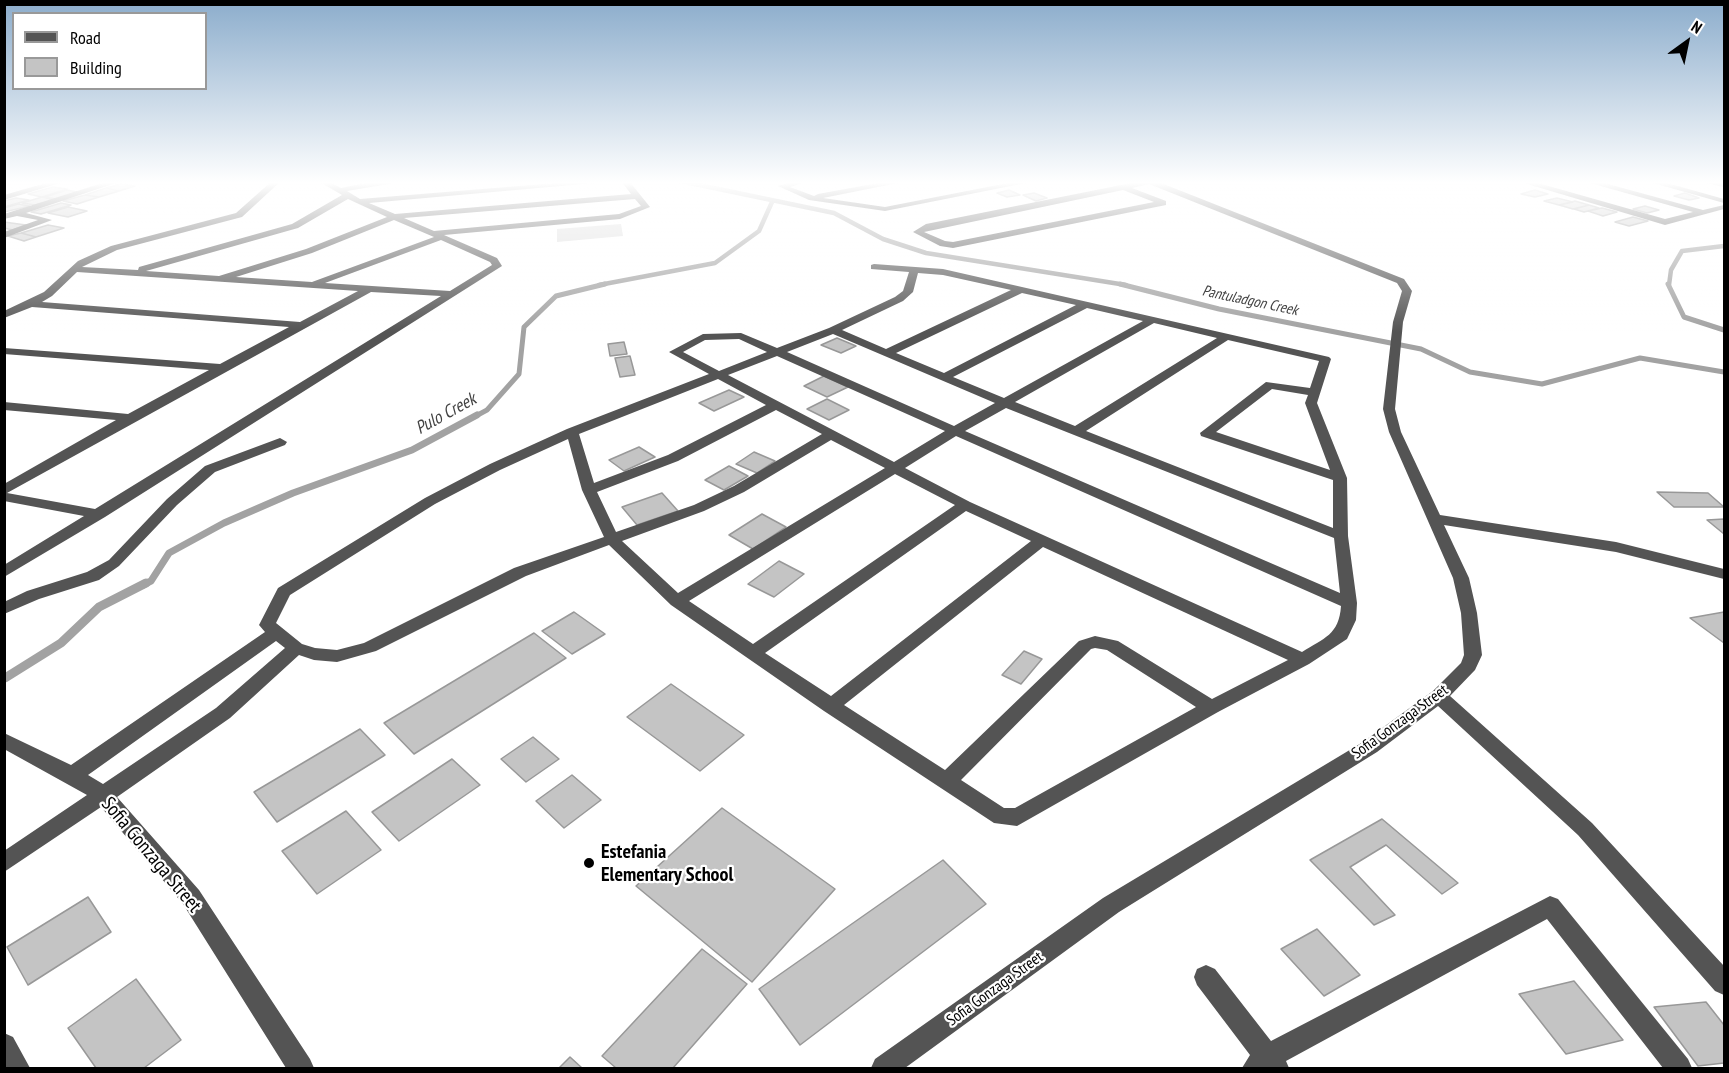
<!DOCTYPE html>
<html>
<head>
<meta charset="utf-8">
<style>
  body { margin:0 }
  #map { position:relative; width:1729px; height:1073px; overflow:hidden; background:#fff; font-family:"PT Sans Narrow",sans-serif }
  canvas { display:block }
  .frame { position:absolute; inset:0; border:6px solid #000; pointer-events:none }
  .legend { position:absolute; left:12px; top:12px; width:195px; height:78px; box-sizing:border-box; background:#fff; border:2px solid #999; margin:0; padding:8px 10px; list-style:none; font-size:18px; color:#000 }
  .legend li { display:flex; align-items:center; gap:12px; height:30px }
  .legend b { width:30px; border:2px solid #999 }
  .north { position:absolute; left:1657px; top:12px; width:60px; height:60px; -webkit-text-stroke:4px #fff; paint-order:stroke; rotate:33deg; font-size:16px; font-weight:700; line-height:24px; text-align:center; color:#000 }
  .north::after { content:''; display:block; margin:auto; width:21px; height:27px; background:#000; clip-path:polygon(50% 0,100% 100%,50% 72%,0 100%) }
</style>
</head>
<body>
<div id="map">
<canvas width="1729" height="1073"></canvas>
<div class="frame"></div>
<ul class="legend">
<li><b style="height:8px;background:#545454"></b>Road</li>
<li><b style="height:16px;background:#c4c4c4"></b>Building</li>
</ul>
<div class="north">N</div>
</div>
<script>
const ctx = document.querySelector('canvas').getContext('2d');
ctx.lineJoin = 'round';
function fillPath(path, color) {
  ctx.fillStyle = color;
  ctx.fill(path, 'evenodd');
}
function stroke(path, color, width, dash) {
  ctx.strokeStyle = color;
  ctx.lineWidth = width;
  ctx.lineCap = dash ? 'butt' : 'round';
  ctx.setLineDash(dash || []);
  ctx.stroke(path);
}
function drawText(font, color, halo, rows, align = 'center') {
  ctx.font = font + ' "PT Sans Narrow",sans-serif';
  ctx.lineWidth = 4.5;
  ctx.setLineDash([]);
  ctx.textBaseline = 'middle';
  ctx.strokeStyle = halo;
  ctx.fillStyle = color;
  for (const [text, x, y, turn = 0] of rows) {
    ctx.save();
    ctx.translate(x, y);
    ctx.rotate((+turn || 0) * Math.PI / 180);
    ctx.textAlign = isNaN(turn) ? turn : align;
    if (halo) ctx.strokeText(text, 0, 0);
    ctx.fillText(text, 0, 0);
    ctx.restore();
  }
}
const green = new Path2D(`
  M621 224 623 236 557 242V229Z`);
const streamFar3 = new Path2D(`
  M680 181 834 213 883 239 926 253 1126 285
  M599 285 715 263 759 231 772 202
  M1669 285 1671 270 1682 251 1724 246`);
const streamFar2 = new Path2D(`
  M1120 284 1219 309 1421 349 1470 372 1542 384 1640 358 1724 372
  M1668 284 1684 317 1724 330
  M474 417 487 410 519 374 524 327 556 296 605 284`);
const streamFar1 = new Path2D(`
  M143 585 151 581 169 553 224 523 293 493 412 450 477 415`);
const stream = new Path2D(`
  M5 678 61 643 99 607 146 583`);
const building = new Path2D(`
  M121 184 135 186 119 191 106 188Z
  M53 187 67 189 42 197 28 194Z
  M106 188 119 191 99 197 85 195Z
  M67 190 77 192 56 199 45 197Z
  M1009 190 1020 195 1007 197 997 193Z
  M1535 190 1548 194 1535 197 1521 194Z
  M1034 193 1047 198 1036 201 1023 195Z
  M1685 193 1699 198 1689 200 1674 196Z
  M85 195 99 197 77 204 63 201Z
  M42 197 55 200 35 205 22 203Z
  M16 198 29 200 4 207V201Z
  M1557 198 1573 202 1559 205 1544 201Z
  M1575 201 1589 205 1573 209 1559 205Z
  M61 203 71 205 41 214 31 212Z
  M18 204 30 206 4 212V208Z
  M1589 205 1599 208 1584 212 1574 209Z
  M1645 206 1659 210 1647 213 1633 209Z
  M68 207 87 211 68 217 48 213Z
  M1602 208 1617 212 1603 216 1588 211Z
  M1633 217 1648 221 1629 226 1615 222Z
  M4 222 26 225 13 230 4 228Z
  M48 225 64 228 36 237 21 233Z
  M21 233 36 237 24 241 8 236Z
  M837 338 856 346 841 353 821 345Z
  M624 342 627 354 610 356 608 344Z
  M630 356 635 375 620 377 615 358Z
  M824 376 848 387 827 397 804 386Z
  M729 390 744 397 714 411 699 403Z
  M827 399 849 410 829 420 807 409Z
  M639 447 655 457 624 471 609 460Z
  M754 452 775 461 757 473 736 464Z
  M729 466 748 476 724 490 705 480Z
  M1657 492 1708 493 1724 507H1674Z
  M662 493 678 511 637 525 622 507Z
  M762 514 786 527 753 549 729 535Z
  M1724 519V534L1707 520Z
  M779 561 804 574 774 597 748 584Z
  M574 612 605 634 572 654 542 631Z
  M1724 612V643L1690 618Z
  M534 633 566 658 414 754 384 723Z
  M1024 651 1042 659 1021 684 1002 675Z
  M671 684 744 735 700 771 627 717Z
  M360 729 385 755 277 822 254 792Z
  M533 737 559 759 526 782 501 759Z
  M452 759 480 785 399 841 372 812Z
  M572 775 601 800 564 828 536 801Z
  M722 808 835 889 752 982 636 886Z
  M346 811 381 850 317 894 282 851Z
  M1382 819 1458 883 1442 894 1386 845 1350 867 1395 915 1374 925 1310 860Z
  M943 860 986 904 800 1045 759 989Z
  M88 897 111 932 28 985 7 947Z
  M1317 929 1360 975 1324 996 1281 949Z
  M702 949 747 984 673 1068H616L602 1056Z
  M136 979 181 1040 144 1068H96L68 1028Z
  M1574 981 1623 1040 1566 1054 1519 994Z
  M1706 1002 1724 1025V1063L1698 1066 1654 1007Z
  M570 1057 582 1068H559Z`);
const minor = new Path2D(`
  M53 181H67L4 200V195Z
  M109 181H122L26 213 52 220 4 238V232L38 220 17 216 4 219V214Z
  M272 181H281L242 217 117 250 82 267 138 270 139 267 292 224 342 195 318 181H328L341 188 370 182 407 181 347 191 360 199 580 181H617L369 203 395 214 631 194 621 181H629L650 207 620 219 444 235 497 258 502 266 105 517 4 577V565L84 516 4 501V484L116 420 4 410V402L128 414 209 370 4 354V348L220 364 289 327 32 307 4 318V311L44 292 78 261 111 246 236 213ZM348 199 387 217 306 249 219 276 146 271 298 228ZM635 199 641 206 619 214 434 231 404 218ZM394 220 434 237 312 282 236 277 312 253ZM441 240 490 262 492 265 450 291 325 283ZM77 272 358 291 300 322 42 302 52 296ZM371 292 441 296 95 509 7 493Z
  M793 181H810L790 187 814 196 818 194 889 181H908L823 198 885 207 1018 181H1036L885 211 809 200 778 186Z
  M1141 181H1156L1404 279 1412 291 1403 322 1395 409 1401 432 1440 515 1616 542 1724 569V579L1616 552 1444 525 1469 578 1477 613 1482 655 1475 670 1450 696 1592 823 1724 966V995L1715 991 1578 835 1438 706 1377 752 1119 912 905 1068H871L875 1059 1103 898 1363 742 1433 691 1461 663 1464 655 1461 613 1453 578 1389 432 1383 409 1393 322 1402 291 1397 283 1149 184 1132 188 1166 201V205L953 248 940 246 913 232 926 224ZM1123 190 1154 202 953 242 945 241 924 232Z
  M1517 181H1531L1665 219 1693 212 1583 181H1597L1703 210 1724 205V209L1665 225Z
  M1646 181H1660L1724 199V203Z
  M1705 181 1724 183V187L1706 183Z
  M874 264 943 269 1329 357 1331 359 1317 403 1347 478 1348 536 1357 603 1356 620 1347 639 1309 664 1218 712 1017 826 994 823 824 711 671 605 609 545 526 576 376 651 337 662 314 660 299 655 230 718 117 797 199 890 310 1059 314 1068H286L183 904 101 807 4 872V851L87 795 4 749V733L71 765 265 632 259 625 278 588 425 498 490 464 567 429 709 374 669 352 703 334 741 333 777 348 829 328 895 297 903 291 909 272 871 269V265ZM918 273 943 275 1011 290 886 349 842 330 903 301 913 292ZM1022 293 1076 305 944 373 896 353ZM1087 308 1143 321 1004 398 953 377ZM1154 323 1217 338 1075 426 1015 402ZM833 334 995 403 954 426 787 352ZM739 339 767 352 719 371 683 352 705 340ZM1228 340 1319 361 1310 388 1266 382 1200 433 1201 436 1333 480V528L1086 431ZM777 356 945 431 894 462 728 375ZM718 379 766 405 668 455 594 483 579 434ZM1272 389 1308 395 1305 403 1330 470 1216 432ZM1006 408 1334 538 1340 593 965 431ZM776 410 822 434 734 486 694 505 616 532 597 492 678 461ZM956 436 1341 606C1339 635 1324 638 1302 652L970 502 905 468ZM568 439 582 490 604 537 514 568 364 643 337 650 315 648 302 644 276 623 290 595 435 504 500 470ZM831 440 885 468 678 593 622 541 704 511 744 492ZM895 474 955 505 753 644 689 601ZM966 511 1031 541 831 696 765 653ZM1043 547 1288 660 1212 699 1118 641 1095 636 1079 641 945 770 844 705ZM276 641 285 648 216 708 103 784 88 775ZM1095 648 1107 650 1196 707 1015 808H1004L961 780 1091 649Z
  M280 438 287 442 285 445 215 472 177 505 119 566 99 580 39 599 4 614V602L27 591 87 572 109 560 167 499 205 466Z
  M1550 896 1558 899 1688 1059 1692 1068H1663L1547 919 1286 1061 1289 1068H1242L1250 1055 1197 985 1194 977 1197 969 1206 965 1215 969 1271 1041Z
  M4 1033 13 1037 30 1068H4Z`);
const markers = [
  [589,863,6,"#000"]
];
const farWaternames = [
  ["Pantuladgon Creek",1250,301,12]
];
const streetNames = [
  ["Sofia Gonzaga Street",1400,722,-36],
  ["Sofia Gonzaga Street",995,989,-36]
];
const waterNames = [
  ["Pulo Creek",446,414,-29]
];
const nearPoinames = [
  ["Estefania",601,852],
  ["Elementary School",601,875]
];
const nearStreetnames = [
  ["Sofia Gonzaga Street",151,855,50]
];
fillPath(green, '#dbdbdb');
stroke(streamFar3, '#a2a2a2', 4.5);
stroke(streamFar2, '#a2a2a2', 5);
stroke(streamFar1, '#a2a2a2', 7);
stroke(stream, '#a2a2a2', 9);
fillPath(building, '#c4c4c4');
stroke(building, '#989898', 1.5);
fillPath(minor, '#545454');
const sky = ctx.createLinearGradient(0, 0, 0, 332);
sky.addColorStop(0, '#8cadcc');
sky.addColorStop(0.55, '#fff');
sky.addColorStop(1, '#ffffff00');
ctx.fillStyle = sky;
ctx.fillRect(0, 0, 1729, 332);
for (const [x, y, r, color] of markers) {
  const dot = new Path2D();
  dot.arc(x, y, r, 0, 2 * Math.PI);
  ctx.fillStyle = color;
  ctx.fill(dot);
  stroke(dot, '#fff', 2);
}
drawText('italic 15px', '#434343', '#fff', farWaternames);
drawText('16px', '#000', '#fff', streetNames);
drawText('italic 18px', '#434343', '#fff', waterNames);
drawText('bold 20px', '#000', '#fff', nearPoinames, 'left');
drawText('20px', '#000', '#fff', nearStreetnames);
</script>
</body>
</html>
